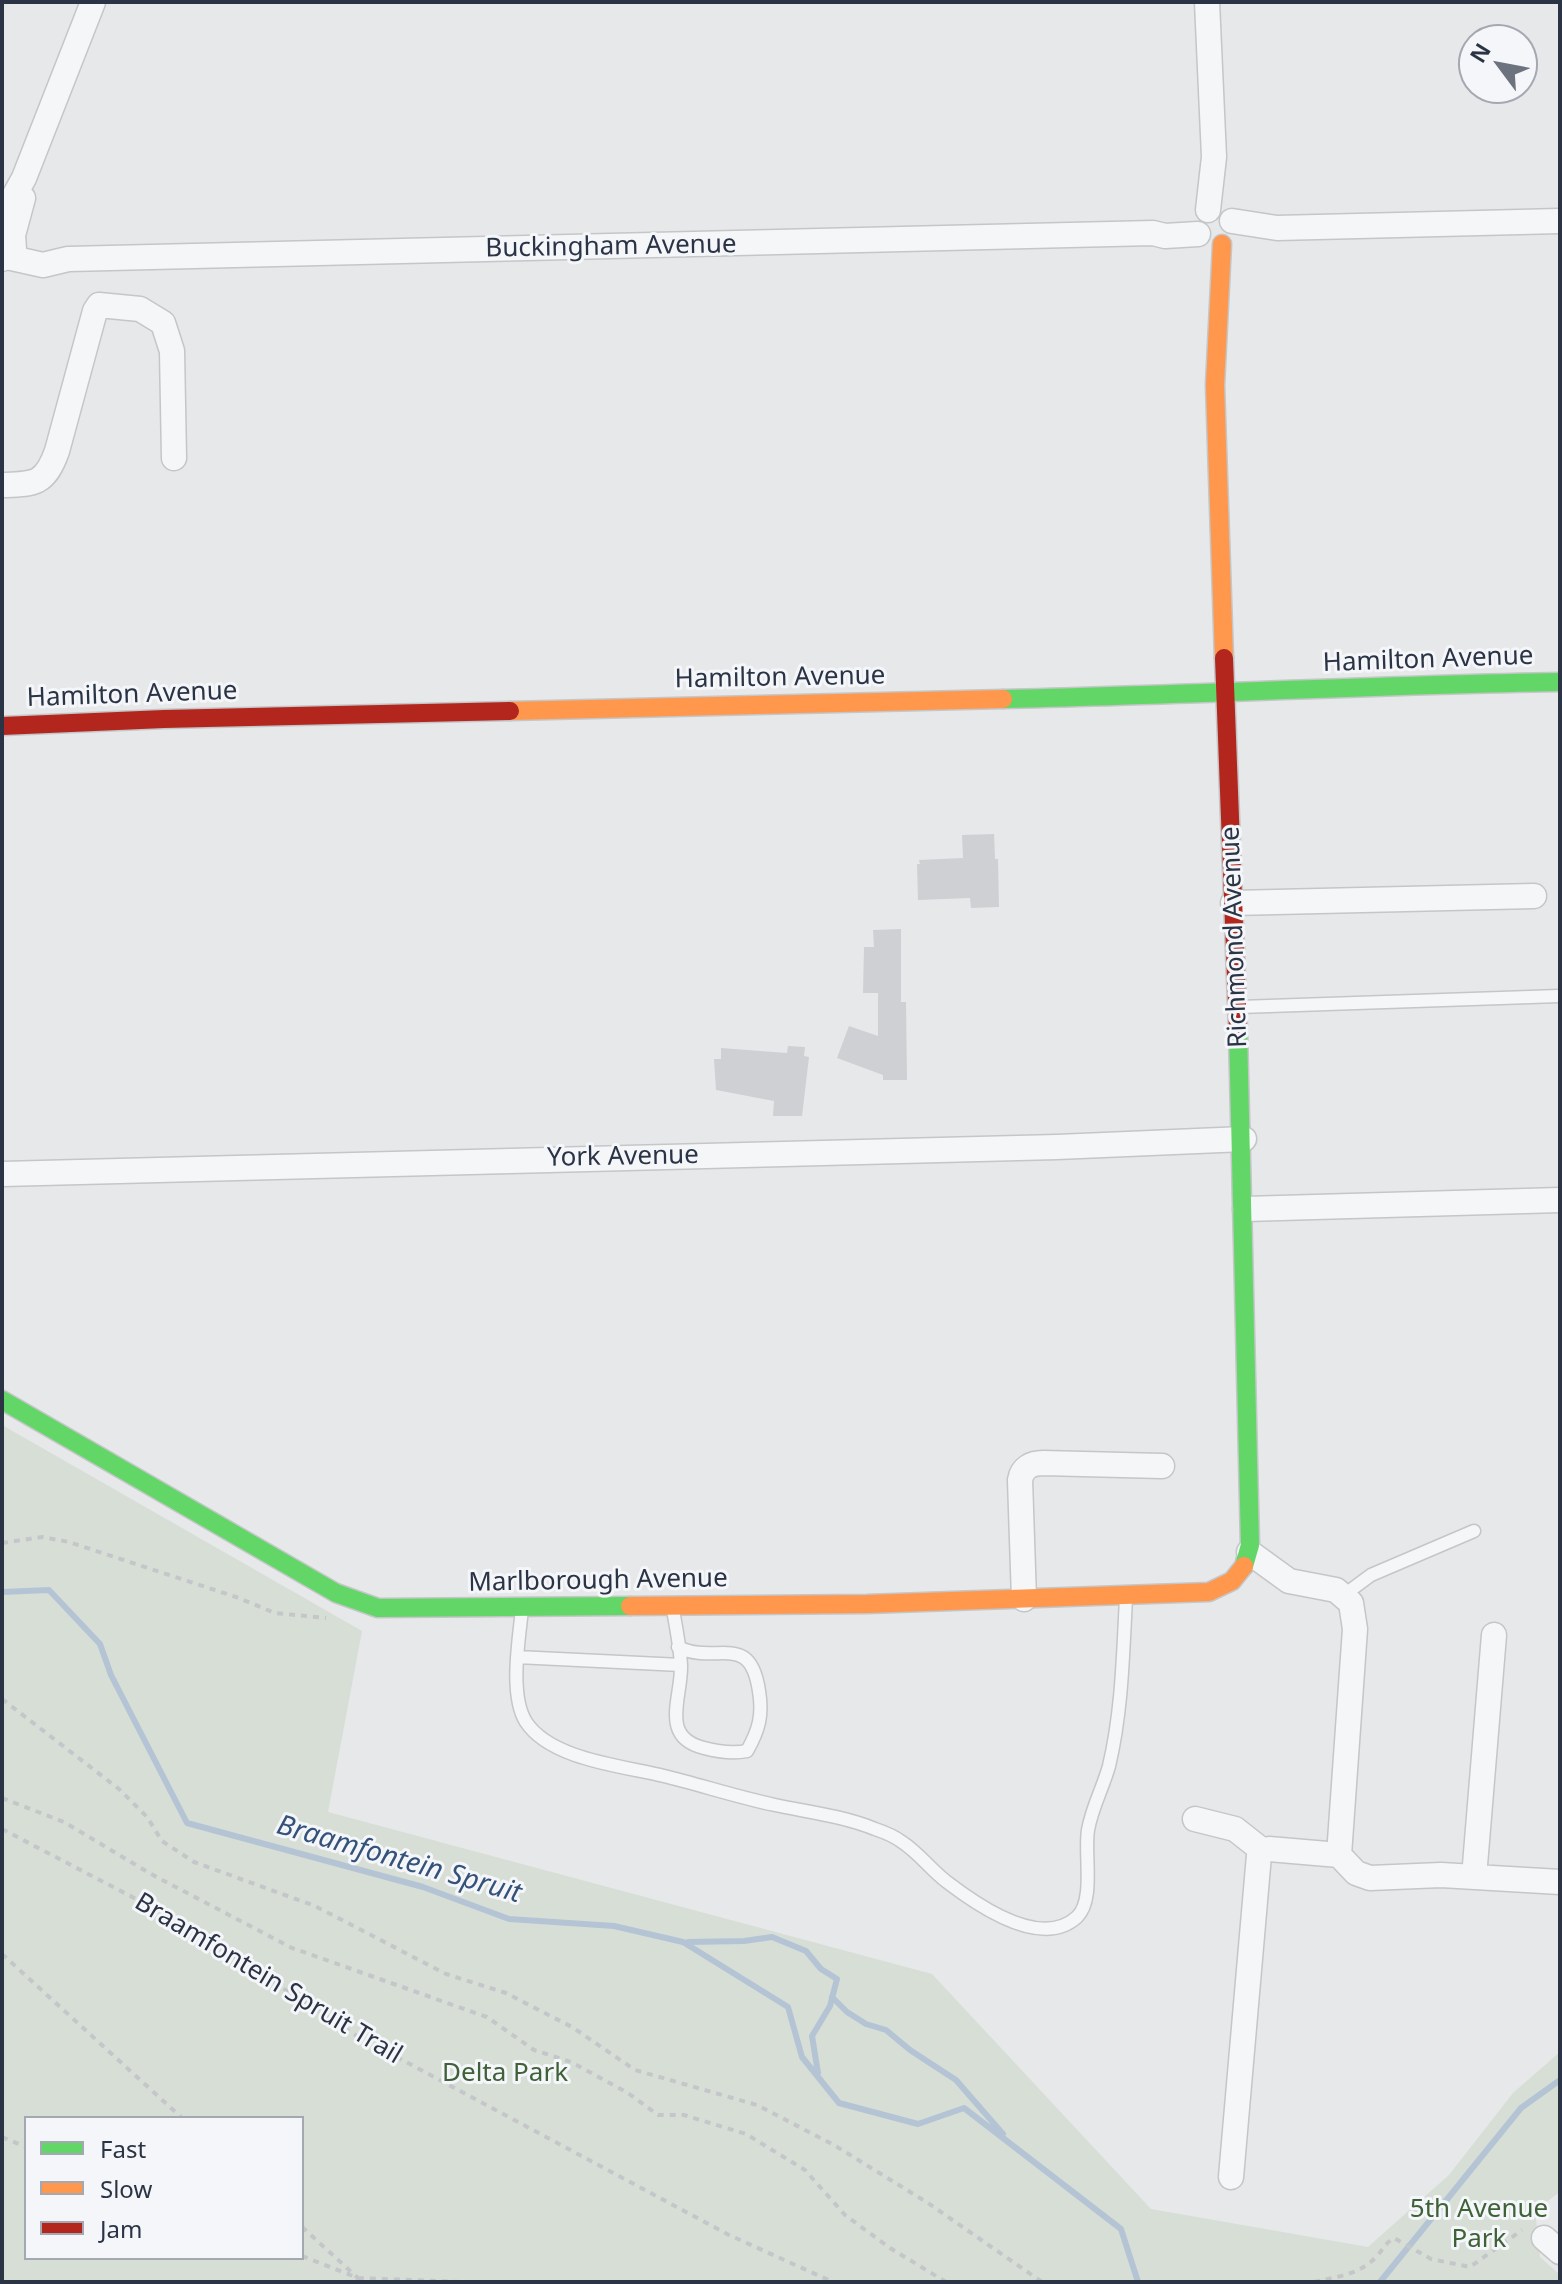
<!DOCTYPE html>
<html>
<head>
<meta charset="utf-8">
<style>
  body { margin:0 }
  #map { position:relative; width:1562px; height:2284px; overflow:hidden; background:#e6e8ea; font-family:"Noto Sans",sans-serif }
  canvas { display:block }
  .frame { position:absolute; inset:0; border:4px solid #2b3445; pointer-events:none }
  .legend { position:absolute; left:24px; top:2116px; width:280px; height:144px; box-sizing:border-box; background:#f4f6f9; border:2px solid #a4a8b1; margin:0; padding:10px 14px; list-style:none; font-size:24px; color:#2b3445 }
  .legend li { display:flex; align-items:center; gap:16px; height:40px }
  .legend b { width:40px; border:2px solid #a4a8b1 }
  .north { position:absolute; left:1458px; top:24px; width:80px; height:80px; box-sizing:border-box; background:#f4f6f9; border:2px solid #a4a8b1; border-radius:50%; rotate:302deg; font-size:22px; font-weight:700; line-height:32px; text-align:center; color:#2b3445 }
  .north::after { content:''; display:block; margin:auto; width:28px; height:36px; background:#6c737f; clip-path:polygon(50% 0,100% 100%,50% 72%,0 100%) }
</style>
</head>
<body>
<div id="map">
<canvas width="1562" height="2284"></canvas>
<div class="frame"></div>
<ul class="legend">
<li><b style="height:10px;background:#63d668"></b>Fast</li>
<li><b style="height:10px;background:#ff974d"></b>Slow</li>
<li><b style="height:10px;background:#b3261e"></b>Jam</li>
</ul>
<div class="north">N</div>
</div>
<script>
const ctx = document.querySelector('canvas').getContext('2d');
ctx.lineJoin = 'round';
function fillPath(path, color) {
  ctx.fillStyle = color;
  ctx.fill(path, 'evenodd');
}
function stroke(path, color, width, dash) {
  ctx.strokeStyle = color;
  ctx.lineWidth = width;
  ctx.lineCap = dash ? 'butt' : 'round';
  ctx.setLineDash(dash || []);
  ctx.stroke(path);
}
function drawText(font, color, halo, rows, align = 'center') {
  ctx.font = font + ' "Noto Sans",sans-serif';
  ctx.lineWidth = 6;
  ctx.setLineDash([]);
  ctx.textBaseline = 'middle';
  ctx.strokeStyle = halo;
  ctx.fillStyle = color;
  for (const [text, x, y, turn = 0] of rows) {
    ctx.save();
    ctx.translate(x, y);
    ctx.rotate((+turn || 0) * Math.PI / 180);
    ctx.textAlign = isNaN(turn) ? turn : align;
    if (halo) ctx.strokeText(text, 0, 0);
    ctx.fillText(text, 0, 0);
    ctx.restore();
  }
}
const green = new Path2D(`
  M2 1425 362 1631 328 1812 932 1974 1151 2209 1368 2247 1449 2175 1513 2093 1560 2052V2192L1535 2210 1540 2257 1560 2275V2282H2ZM26 2118H302V2258H26Z`);
const stream = new Path2D(`
  M2 1592 49 1590 100 1644 111 1675 187 1823 423 1887 509 1919 614 1926 683 1942 788 2007 802 2057 839 2103 918 2124 964 2108 1121 2229 1138 2282
  M688 1942 744 1941 772 1937 806 1951 821 1969 837 1979 830 2006 812 2036 818 2073
  M832 1997 847 2012 866 2024 886 2030 910 2050 956 2080 1003 2134
  M1380 2282 1521 2108 1560 2080`);
const building = new Path2D(`
  M994 834 995 859H998L999 907 971 908 970 898 918 900 917 864H920L919 860 963 858 962 835Z
  M901 929V1002H906L907 1080H883V1075L837 1058 849 1026 878 1036V993H863L864 947H874L873 930Z
  M788 1046 805 1047 804 1056 809 1057 802 1116H773L774 1101 716 1090 714 1059H721V1048L787 1053Z`);
const path = new Path2D(`
  M2 1543 42 1537 69 1542 236 1597 275 1613 326 1618
  M2 1699 119 1789 147 1817 162 1841 194 1862 315 1906 446 1974 506 1993 572 2027 635 2070 757 2105 834 2145 928 2203 1042 2282
  M2 1798 64 1822 151 1874 292 1948 487 2017 534 2050 571 2062 628 2093 658 2115H684L746 2134 805 2170 845 2215 890 2248 946 2282
  M2 1829 184 1924 352 2033 729 2235 833 2282
  M2 1954 182 2118
  M2 2137 26 2147
  M302 2227 358 2278 357 2282
  M302 2256 358 2278 461 2282
  M1314 2282C1336 2277 1359 2275 1376 2257 1383 2250 1385 2243 1394 2238L1431 2259 1470 2267 1522 2230`);
const lane = new Path2D(`
  M1240 1007 1559 996
  M1344 1595 1371 1575 1474 1531
  M522 1609C519 1640 509 1695 526 1722 551 1760 624 1766 664 1776 701 1785 737 1797 775 1805 808 1812 843 1816 875 1829 884 1832 894 1836 902 1842 919 1853 931 1870 947 1882 977 1905 1041 1950 1077 1917 1095 1900 1084 1854 1088 1830 1092 1807 1103 1788 1109 1766 1122 1712 1123 1654 1126 1598
  M673 1610C676 1627 680 1647 681 1665 682 1698 659 1737 704 1748 719 1752 732 1754 747 1751 759 1730 763 1715 759 1691 750 1630 716 1666 678 1647
  M517 1657 681 1665`);
const street = new Path2D(`
  M1207 2 1214 157 1208 210
  M2 218 24 178 93 2
  M1232 221 1277 228 1560 221
  M7 257 43 265 68 259 1153 233 1165 236 1198 234
  M2 259 10 255 14 249 13 235 23 198
  M2 485C34 484 45 485 57 451L95 311 99 305 140 309 163 323 172 351 174 458
  M1233 903 1534 896
  M2 1174 1057 1147 1244 1139
  M1245 1209 1560 1200
  M1249 1552 1289 1581 1336 1590 1351 1603 1355 1629 1339 1855 1356 1873 1370 1878 1441 1875 1560 1882
  M1024 1599 1020 1480C1022 1468 1031 1463 1043 1463L1162 1466
  M1195 1819 1235 1829 1263 1851
  M1474 1877 1494 1635
  M1231 2177 1259 1855 1263 1851 1269 1849 1339 1855
  M1544 2238 1560 2252`);
const fast = new Path2D(`
  M1003 699C1188 695 1374 685 1560 682
  M1238 1031 1250 1545 1244 1566
  M2 1400 336 1593 378 1608 630 1606`);
const slow = new Path2D(`
  M1222 244 1215 385 1224 658
  M510 711 1003 699
  M630 1606 867 1604 1209 1592 1232 1581 1244 1566`);
const jam = new Path2D(`
  M1224 658 1238 1031
  M2 726 164 719 510 711`);
const streetNames = [
  ["Buckingham Avenue",611,247,-1],
  ["Hamilton Avenue",1428,660,-2],
  ["Hamilton Avenue",780,678,-1],
  ["Hamilton Avenue",132,695,-2],
  ["Richmond Avenue",1235,937,-92],
  ["York Avenue",623,1157,-1],
  ["Marlborough Avenue",598,1581,-1],
  ["Braamfontein Spruit Trail",268,1979,31]
];
const parkNames = [
  ["Delta Park",505,2074],
  ["5th Avenue",1479,2210],
  ["Park",1479,2240]
];
const waterNames = [
  ["Braamfontein Spruit",399,1860,16]
];
fillPath(green, '#d6ded6');
stroke(stream, '#b4c4d5', 6);
fillPath(building, '#ced0d3');
stroke(lane, '#c4c6c8', 15);
stroke(street, '#c4c6c8', 27);
stroke(fast, '#c4c6c8', 21);
stroke(slow, '#c4c6c8', 21);
stroke(jam, '#c4c6c8', 21);
stroke(path, '#c5c6ca', 4, [6, 6]);
stroke(lane, '#f5f6f7', 12);
stroke(street, '#f5f6f7', 24);
stroke(fast, '#63d668', 18);
stroke(slow, '#ff974d', 18);
stroke(jam, '#b3261e', 18);
drawText('26px', '#2b3445', '#f4f6f9', streetNames);
drawText('26px', '#3f6138', '#f4f6f9', parkNames);
drawText('italic 28px', '#34527a', '#f4f6f9', waterNames);
</script>
</body>
</html>
